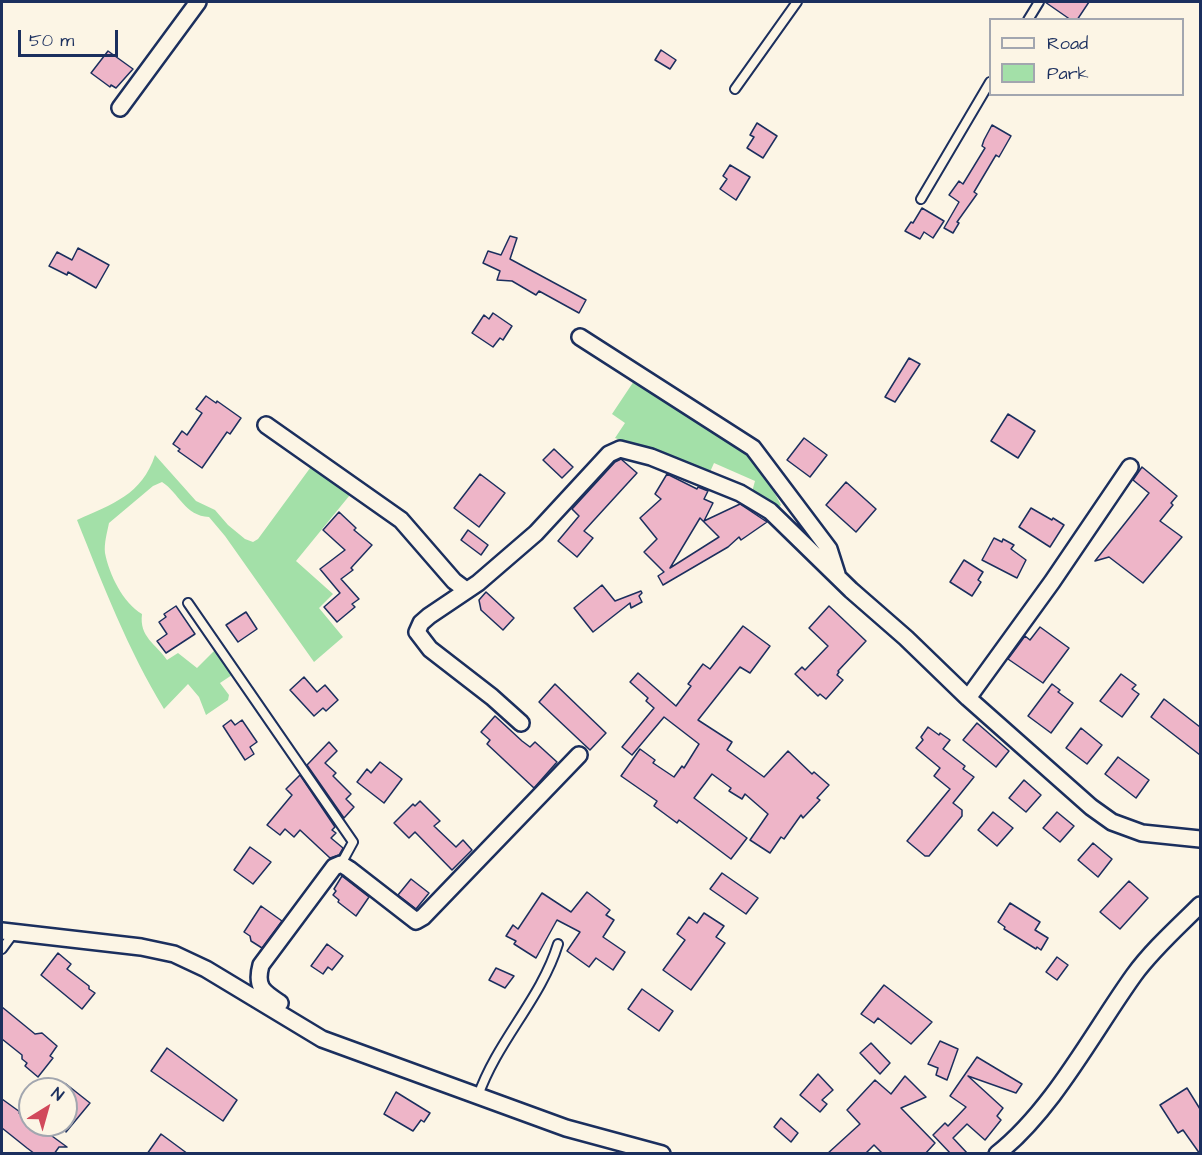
<!DOCTYPE html>
<html>
<head>
<meta charset="utf-8">
<style>
  body { margin:0 }
  #map { position:relative; width:1202px; height:1155px; overflow:hidden; background:#fcf5e5; font-family:"Architects Daughter",sans-serif }
  canvas { display:block }
  .frame { position:absolute; inset:0; border:3px solid #1b2f5e; pointer-events:none }
  .legend { position:absolute; left:989px; top:18px; width:195px; height:78px; box-sizing:border-box; background:#fcf5e5; border:2px solid #a2a6af; margin:0; padding:8px 10px; list-style:none; font-size:18px; color:#1b2f5e }
  .legend li { display:flex; align-items:center; gap:12px; height:30px }
  .legend b { width:30px; border:2px solid #a2a6af }
  .north { position:absolute; left:18px; top:1077px; width:60px; height:60px; box-sizing:border-box; background:#fcf5e5; border:2px solid #a2a6af; border-radius:50%; rotate:37deg; font-size:16px; font-weight:700; line-height:24px; text-align:center; color:#1b2f5e }
  .north::after { content:''; display:block; margin:auto; width:21px; height:27px; background:#d1495b; clip-path:polygon(50% 0,100% 100%,50% 72%,0 100%) }
  .scale { position:absolute; left:18px; top:30px; width:100px; height:27px; box-sizing:border-box; border:3px solid #1b2f5e; border-top:0; padding-left:8px; font-size:18px; line-height:21px; white-space:nowrap; color:#1b2f5e; -webkit-text-stroke:4px #fcf5e5; paint-order:stroke }
</style>
</head>
<body>
<div id="map">
<canvas width="1202" height="1155"></canvas>
<div class="frame"></div>
<ul class="legend">
<li><b style="height:8px;background:#fcf5e5"></b>Road</li>
<li><b style="height:16px;background:#a3e0a8"></b>Park</li>
</ul>
<div class="north">N</div>
<div class="scale">50 m</div>
</div>
<script>
const ctx = document.querySelector('canvas').getContext('2d');
ctx.lineJoin = 'round';
function fillPath(path, color) {
  ctx.fillStyle = color;
  ctx.fill(path, 'evenodd');
}
function stroke(path, color, width, dash) {
  ctx.strokeStyle = color;
  ctx.lineWidth = width;
  ctx.lineCap = dash ? 'butt' : 'round';
  ctx.setLineDash(dash || []);
  ctx.stroke(path);
}
const green = new Path2D(`
  M636 378 752 456 760 466 781 505 777 510 752 492 755 481 714 463 710 472 615 438 625 423 612 414Z
  M155 455 196 501 215 510 228 525 245 539 253 542 258 539 313 464 354 490 296 561 333 594 319 608 343 637 314 662 225 536 209 517C185 516 179 493 162 482L153 486 109 523C107 533 104 543 105 553 109 574 123 603 142 614 139 637 156 644 167 660L178 653 197 668 215 650 232 675 220 683 229 695 228 700 206 715 199 697 188 684 164 709C128 650 103 585 77 520 112 504 142 495 155 455Z`);
const building = new Path2D(`
  M1045 2H1089L1077 20H1071Z
  M661 50 676 60 670 69 655 60Z
  M108 51 133 69 116 88 111 85 110 87 91 73Z
  M757 123 777 136 763 158 747 148 754 137 750 135Z
  M992 125 1011 136 999 157 996 155 974 192 977 194 957 222 959 223 953 233 944 228 959 202 949 195 959 181 963 184 985 148 982 146 984 140Z
  M730 165 750 177 736 200 720 189 727 179 723 176Z
  M922 208 944 221 933 238 924 232 920 239 905 231 911 222 913 223Z
  M510 236 517 238 510 259 586 300 579 313 539 291 536 295 512 281 497 280 500 271 483 263 488 251 501 255Z
  M78 248 109 265 96 288 68 272 67 275 49 266 57 252 72 260Z
  M493 313 512 326 503 340 500 338 493 347 472 333 484 315 489 319Z
  M909 358 920 364 895 402 885 397Z
  M206 396 216 403 217 401 241 418 230 434 227 432 202 468 178 451 180 449 173 444 182 431 187 435 202 413 196 409Z
  M1008 414 1035 431 1018 458 991 441Z
  M804 438 827 455 810 477 787 460Z
  M554 449 573 467 562 478 543 460Z
  M621 459 637 473 584 531 593 538 577 557 558 541 579 516 572 509 615 462Z
  M1142 467 1177 496 1171 503 1173 505 1160 521 1182 537 1143 583 1109 557 1095 561 1149 493 1133 480Z
  M480 474 505 493 479 527 454 508Z
  M667 474 697 489 698 487 708 491 704 499 713 503 704 521 740 504 767 522 741 540 739 537 728 547 663 585 658 576 664 572 644 552 657 539 640 518 661 499 655 494ZM700 518 719 537 670 568Z
  M846 482 876 509 856 532 826 505Z
  M1031 508 1052 520 1053 518 1064 525 1050 547 1019 527Z
  M339 512 356 528 354 530 372 545 351 568 353 570 341 579 359 599 352 604 355 607 337 622 324 607 340 593 320 569 345 550 323 530Z
  M468 530 488 545 481 555 461 540Z
  M994 538 1002 542 1003 539 1014 545 1011 549 1026 560 1017 578 982 560Z
  M964 560 983 572 978 580 981 582 972 596 950 582Z
  M602 585 615 601 641 591 642 593 639 596 642 602 631 608 630 603 593 632 574 608Z
  M486 592 514 618 503 630 481 610 479 600Z
  M176 606 195 634 166 653 157 641 167 634 159 622 166 617 164 614Z
  M829 606 866 641 838 671 839 672 837 675 843 680 826 699 820 694 818 696 795 674 802 667 805 670 828 646 809 628Z
  M246 612 257 629 238 642 226 625Z
  M743 626 770 646 750 673 740 667 698 720 732 742 727 750 764 777 788 751 812 774 814 772 829 785 817 798 820 800 803 818 801 815 784 839 781 837 770 853 750 840 768 814 745 794 742 799 729 791 731 788 712 774 694 798 747 838 731 859 679 820 677 823 654 806 657 801 621 776 640 749 655 760 653 763 674 777 682 766 684 768 699 744 664 717 632 755 622 747 654 708 646 701 648 698 630 682 638 673 676 706 691 686 688 684 703 664 710 669Z
  M1040 627 1069 648 1043 683 1008 659 1025 636 1030 640Z
  M1121 674 1136 685 1132 689 1139 694 1122 717 1100 701Z
  M304 677 317 692 325 685 338 700 326 711 323 708 314 716 290 690Z
  M555 684 606 733 590 750 539 702Z
  M1052 684 1060 690 1058 692 1073 703 1051 733 1028 716Z
  M1164 699 1200 727V755L1151 717Z
  M495 716 522 741 530 747 535 742 557 762 534 788 487 744 490 740 481 732Z
  M231 720 235 725 242 720 257 742 250 747 254 754 245 760 223 726Z
  M977 723 1009 751 996 767 963 740Z
  M928 727 939 735 940 733 950 740 943 749 965 766 963 769 974 777 953 803 962 810V816L929 856H925L907 841 950 789 934 776 940 768 916 748 923 740 921 737Z
  M1081 728 1102 745 1087 764 1066 748Z
  M329 742 337 751 325 763 336 773 333 776 351 794 346 799 354 807 344 818 307 765Z
  M1118 757 1149 780 1136 798 1105 774Z
  M380 762 402 779 384 803 357 782 367 769 371 773Z
  M300 775 335 827 332 830 336 833 331 838 343 848 339 855 330 858 300 830 294 837 285 829 280 835 267 825 292 795 286 789Z
  M1024 780 1041 795 1026 812 1009 798Z
  M420 801 440 821 434 826 456 847 463 840 472 850 452 870 415 832 409 838 394 823 413 804 415 806Z
  M993 812 1013 828 997 846 978 830Z
  M1057 812 1074 826 1060 842 1043 828Z
  M1093 843 1112 859 1098 877 1078 860Z
  M250 847 271 862 253 884 234 870Z
  M722 873 758 898 746 914 710 889Z
  M342 876 369 897 356 916 338 902 339 900 333 895 336 891 334 889Z
  M411 879 429 893 416 909 398 895Z
  M1129 881 1148 898 1120 929 1100 912Z
  M587 892 610 910 606 915 614 920 603 937 625 952 613 970 596 958 589 967 567 951 580 932 557 920 536 958 514 944 516 941 506 936 513 925 518 929 542 893 571 912Z
  M1010 903 1040 922 1035 930 1048 938 1041 950 1037 947 1036 949 1004 929 1005 927 998 922Z
  M261 906 282 921 262 948 251 941 250 936 244 932Z
  M704 913 724 926 716 937 725 943 691 990 663 970 685 940 677 934 689 917 697 923Z
  M327 944 343 956 332 970 328 967 323 974 311 966Z
  M58 953 71 964 67 969 89 986V989L95 993 82 1009 41 975Z
  M1057 957 1068 965 1057 980 1046 972Z
  M496 968 514 976 505 988 489 980Z
  M884 985 932 1022 911 1044 878 1018 874 1023 861 1014Z
  M642 989 673 1011 659 1031 628 1009Z
  M2 1007 35 1034 42 1033 57 1046 50 1056 53 1058 38 1077 25 1066 27 1063 22 1059V1055L2 1039Z
  M940 1041 958 1049 947 1080 936 1075 938 1068 928 1064Z
  M871 1043 890 1063 880 1074 860 1053Z
  M167 1048 237 1100 223 1121 151 1071Z
  M977 1057 1022 1084 1016 1093 968 1076 1003 1108 997 1116 1001 1120 985 1140 967 1124 953 1138 968 1154H951L933 1135 945 1123 948 1126 966 1107 950 1096Z
  M818 1074 833 1090 822 1100 827 1104 820 1112 800 1095Z
  M905 1076 926 1097 901 1108 935 1143 925 1154H883L874 1145 865 1154H827L860 1124 847 1110 875 1080 891 1094Z
  M66 1084 90 1103 66 1132Z
  M1187 1088 1200 1109V1154L1183 1130 1178 1133 1160 1105Z
  M396 1092 430 1113 424 1122 421 1120 413 1131 384 1114Z
  M2 1099 20 1112 19 1113 30 1122V1125L41 1128 67 1147H59L54 1154H35L27 1148 2 1128Z
  M781 1118 798 1133 791 1142 774 1127Z
  M161 1134 188 1154H147Z`);
const lane = new Path2D(`
  M1028 20 1039 2
  M735 89 797 2
  M921 199 990 82
  M188 603 353 842 341 864
  M2 949 13 934
  M478 1096C497 1041 541 999 558 944`);
const street = new Path2D(`
  M120 108 198 2
  M580 337 753 448 829 549 837 574
  M266 425 401 520 454 581 466 590
  M968 698 1052 582 1130 467
  M521 723 492 697 430 649 417 632 421 623 429 616 478 583 536 533 609 454 620 449 651 457 740 493 770 511 851 590 906 638 968 698 1091 807 1112 822 1142 833 1200 839
  M2 931 141 947 174 954 206 969 322 1039 566 1128 662 1154
  M280 1003C263 992 255 987 261 965L334 867 341 864 349 869 416 921 423 917 579 755
  M997 1154C1053 1110 1093 1032 1134 975 1153 949 1178 927 1200 905`);
fillPath(green, '#a3e0a8');
fillPath(building, '#eeb5c8');
stroke(building, '#1b2f5e', 1.5);
stroke(lane, '#1b2f5e', 12);
stroke(street, '#1b2f5e', 20);
stroke(lane, '#fcf5e5', 8);
stroke(street, '#fcf5e5', 15);
</script>
</body>
</html>
